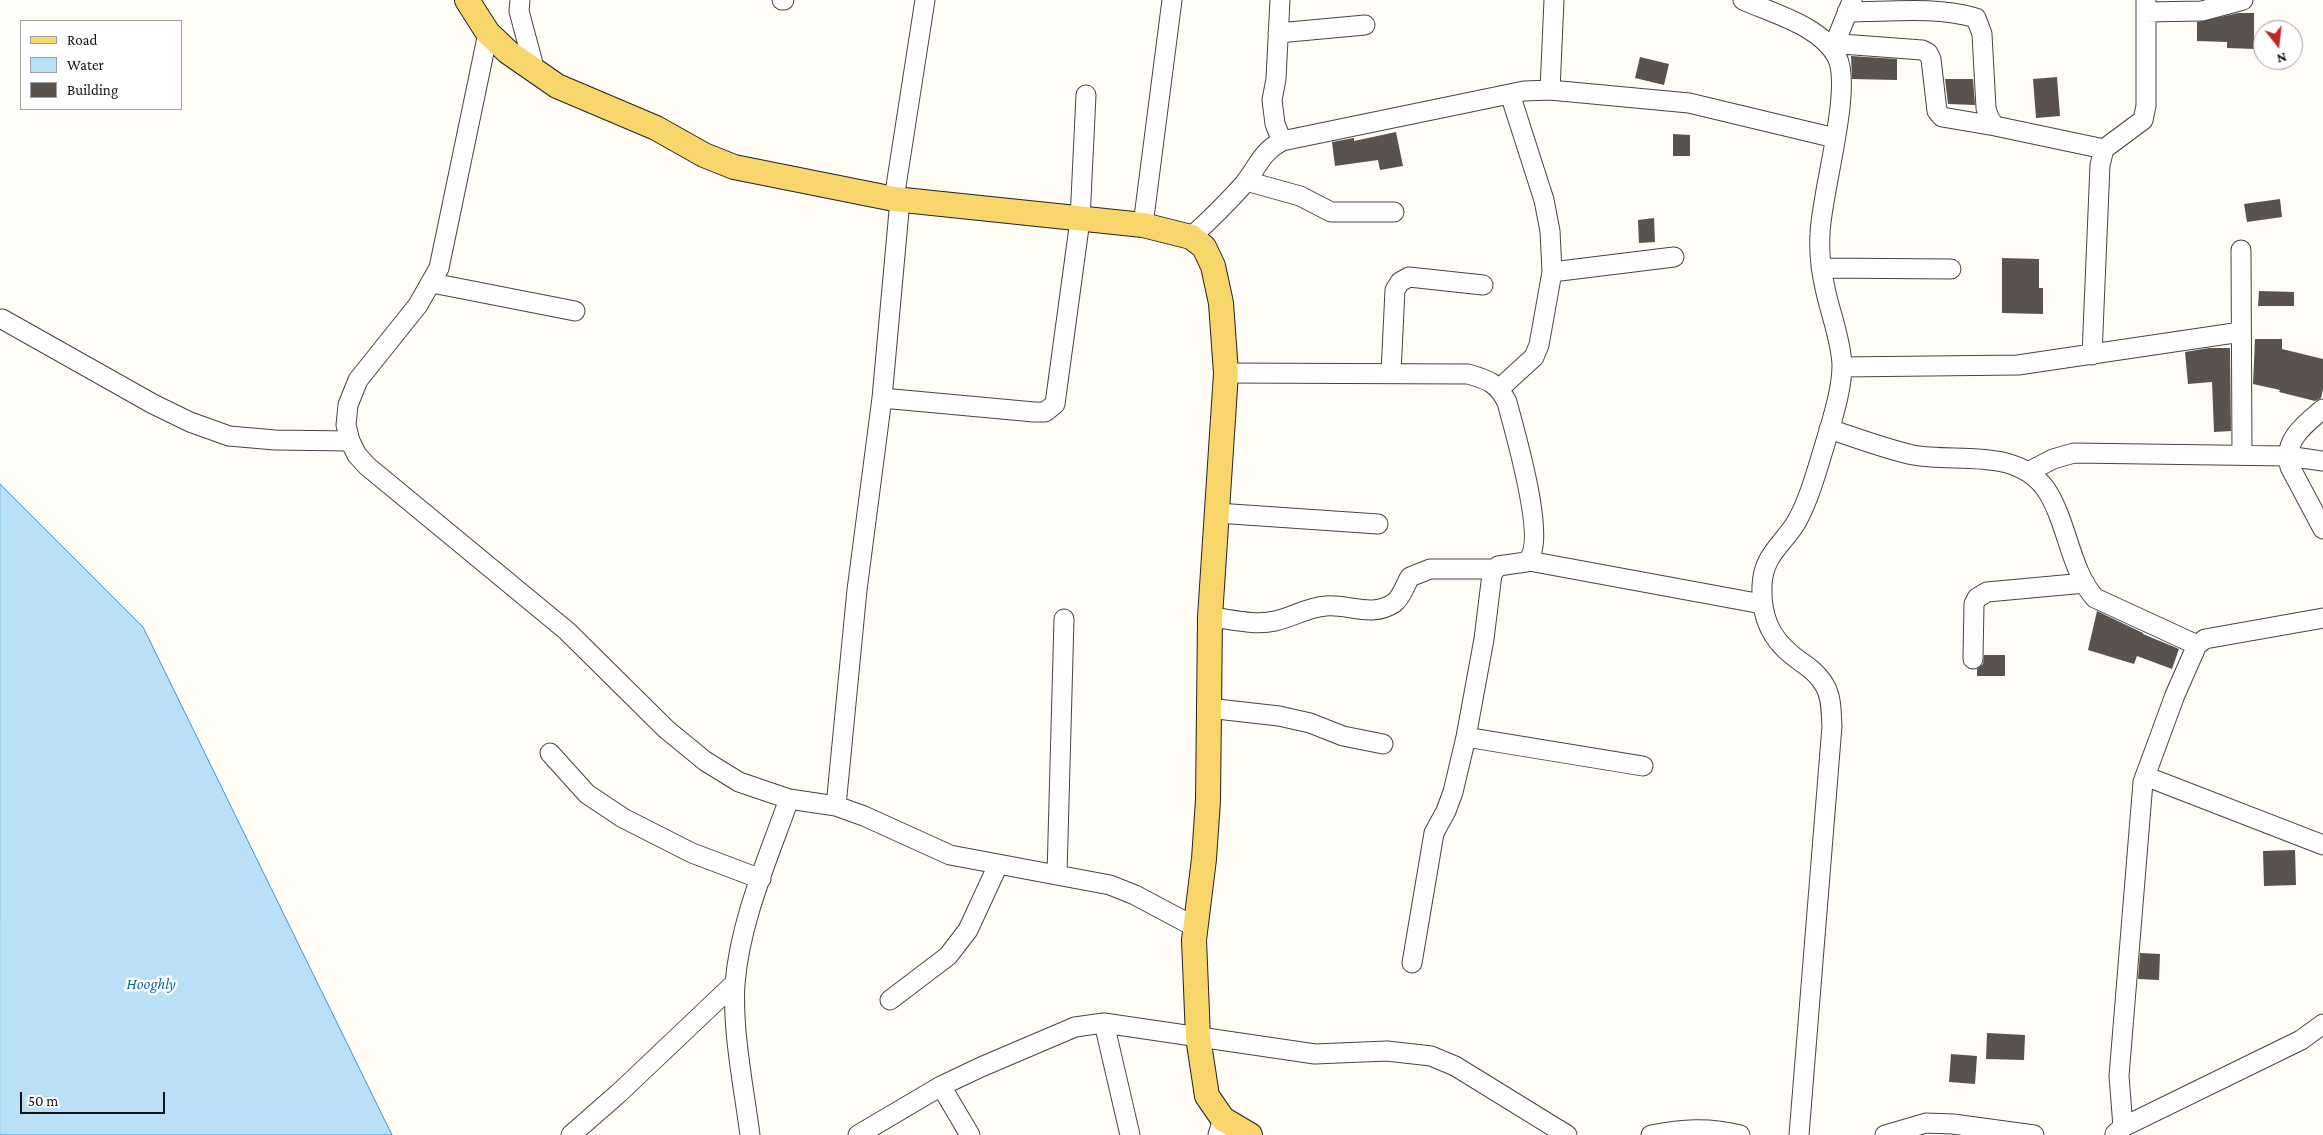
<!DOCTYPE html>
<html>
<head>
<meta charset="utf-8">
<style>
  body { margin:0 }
  #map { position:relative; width:2323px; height:1135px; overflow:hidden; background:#fffdf5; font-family:"Crimson Pro",serif }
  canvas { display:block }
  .legend { position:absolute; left:20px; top:20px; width:162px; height:90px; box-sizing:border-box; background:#fff; border:1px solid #a0a0a0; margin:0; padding:6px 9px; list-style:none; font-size:15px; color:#111 }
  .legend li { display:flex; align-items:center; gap:10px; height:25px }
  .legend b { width:25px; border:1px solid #a0a0a0 }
  .north { position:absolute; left:2253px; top:20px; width:50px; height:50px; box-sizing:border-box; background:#fff; border:1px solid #a0a0a0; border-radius:50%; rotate:164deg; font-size:14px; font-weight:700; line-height:20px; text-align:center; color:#111 }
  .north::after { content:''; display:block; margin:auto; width:18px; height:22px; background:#c4262e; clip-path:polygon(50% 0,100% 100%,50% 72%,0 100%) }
  .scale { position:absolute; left:20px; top:1092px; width:145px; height:22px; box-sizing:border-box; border:2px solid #111; border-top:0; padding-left:6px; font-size:15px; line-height:18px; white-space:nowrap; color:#111; -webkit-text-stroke:4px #fff; paint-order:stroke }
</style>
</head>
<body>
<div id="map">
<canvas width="2323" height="1135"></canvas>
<ul class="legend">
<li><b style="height:6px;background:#f9d66b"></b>Road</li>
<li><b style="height:14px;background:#b9e0f7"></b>Water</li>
<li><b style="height:14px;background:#5a524d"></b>Building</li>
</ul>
<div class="north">N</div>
<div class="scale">50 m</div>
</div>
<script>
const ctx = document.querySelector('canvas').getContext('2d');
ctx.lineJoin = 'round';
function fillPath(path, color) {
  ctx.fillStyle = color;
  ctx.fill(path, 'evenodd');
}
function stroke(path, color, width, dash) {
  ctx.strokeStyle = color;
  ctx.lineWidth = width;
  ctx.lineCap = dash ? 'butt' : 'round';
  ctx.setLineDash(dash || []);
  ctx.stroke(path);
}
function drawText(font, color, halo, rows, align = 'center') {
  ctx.font = font + ' "Crimson Pro",serif';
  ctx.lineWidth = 5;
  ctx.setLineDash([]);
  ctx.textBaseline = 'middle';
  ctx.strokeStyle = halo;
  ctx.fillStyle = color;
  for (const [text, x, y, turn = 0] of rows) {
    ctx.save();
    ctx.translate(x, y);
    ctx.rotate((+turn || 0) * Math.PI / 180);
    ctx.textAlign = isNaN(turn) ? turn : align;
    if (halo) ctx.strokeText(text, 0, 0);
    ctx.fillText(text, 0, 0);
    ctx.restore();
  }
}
const water = new Path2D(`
  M0 484 143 627 392 1135H0Z`);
const building = new Path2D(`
  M2238 13H2254V49L2227 48V42L2197 41V22Z
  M1851 56 1897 59V80L1852 79Z
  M1640 57 1669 64 1664 85 1635 78Z
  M2057 77 2060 116 2036 118 2033 79Z
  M1945 79H1973L1975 105 1948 104Z
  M1396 132 1403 166 1380 170 1378 160 1335 166 1332 142 1354 138V141Z
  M1673 134 1690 135V156H1673Z
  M2280 199 2282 217 2247 222 2244 204Z
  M1654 218 1655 242 1639 243 1638 220Z
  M2002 258 2039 259V288H2043V314L2002 313Z
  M2259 291 2294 292V306H2258Z
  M2255 339H2282V349L2323 359V389L2321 398 2315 401 2279 392 2280 390 2253 384Z
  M2209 348H2230L2231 431 2214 432 2212 382 2188 384 2185 352Z
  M2097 611 2143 633V634L2179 649 2172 669 2137 656 2134 664 2088 650Z
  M1984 655H2005V676H1977V669L1983 664Z
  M2295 850 2296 885 2264 886 2263 851Z
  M2140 953 2160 954 2159 980 2138 979Z
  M1987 1033 2025 1035 2024 1060 1986 1059Z
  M1951 1054 1977 1056 1975 1084 1949 1082Z`);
const minor = new Path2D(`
  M520 0 519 11 535 71
  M782 0H784
  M1280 0 1276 79 1272 100 1275 124 1282 141
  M1743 0C1774 14 1821 26 1837 57 1853 89 1821 194 1820 234 1819 252 1821 271 1825 288 1830 313 1841 339 1842 365 1842 386 1835 410 1829 431 1820 459 1811 496 1797 521 1784 544 1763 554 1762 586 1761 614 1769 637 1792 655 1804 665 1817 671 1825 686 1832 698 1831 713 1832 726L1799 1135
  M1847 12C1889 12 1935 6 1976 18L1982 34 1986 108 1989 118 1995 126 2104 149
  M2146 12 2202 11 2243 0
  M488 33 439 268 418 305 358 380 348 405 346 425 350 441 357 455 367 466 567 631 666 729 705 761 739 782 789 799 836 806 864 816 950 855 1110 885 1135 895 1195 927
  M1278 33 1365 25
  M1828 43 1922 50 1928 53 1931 59 1937 111 1942 117 1995 126
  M1835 43 1852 1
  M1550 90 1554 0
  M1246 181 1300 196 1331 212H1394
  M894 199 925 0
  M1143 225 1172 0
  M1191 237C1210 220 1227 203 1244 184 1257 168 1262 151 1282 141L1524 91 1550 90 1689 103 1835 138
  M2241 250 2242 455
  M1821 268 1951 269
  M1552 272 1674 257
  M432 283 575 311
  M2 319 153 404 190 422 229 436 275 440 350 441
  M2092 355 2100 165 2104 149 2143 120 2146 106V0
  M1842 367 2018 365 2241 332
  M1226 373 1468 374C1489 380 1497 383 1507 402 1514 430 1549 544 1526 562L1498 566 1492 574 1484 639 1466 737 1453 792 1446 811 1434 833 1412 963
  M1391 373 1395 290 1400 282 1409 277 1483 285
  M1499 389 1534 357 1539 345 1552 272 1550 231 1544 200 1510 94
  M882 398 1034 412H1045L1055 404 1080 220 1086 95
  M2323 409C2305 424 2282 441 2290 467L2323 529
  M1829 429C1857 438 1885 449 1913 455 1956 463 2014 447 2045 488 2067 519 2070 571 2095 598L2197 645
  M2030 471 2053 459 2074 453 2287 456 2323 461
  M1217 513 1378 524
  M1529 561 1762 604
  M1210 617C1230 619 1255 626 1275 621 1293 617 1308 607 1326 606 1349 604 1372 618 1394 603 1402 597 1405 585 1410 577L1430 569H1494
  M1973 659 1974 604 1977 598 1987 592 2085 583
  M1208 708 1279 716 1310 723 1343 736 1383 744
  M1466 737 1643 766
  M550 753 587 794 623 818 692 853 761 879
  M2145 776 2323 845
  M836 806 857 590 882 398 900 200
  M1057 875 1064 619
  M890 1000 948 956 968 930 998 865
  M1104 1023 1130 1135
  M941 1086 970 1135
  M2123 1127 2119 1076 2143 782 2175 695 2197 645 2205 639 2323 618
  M2115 1134 2123 1127 2301 1040 2323 1024
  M571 1135 619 1093 735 983
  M750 1135C744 1089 732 1030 735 984 740 920 768 859 789 799
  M858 1135 941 1086 981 1067 1075 1027 1104 1023 1315 1054 1387 1051 1431 1056 1455 1066 1567 1135
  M1218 1135 1223 1119
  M1651 1135C1682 1129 1709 1127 1740 1135
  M1885 1135 1926 1123 1953 1124 2034 1135`);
const major = new Path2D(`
  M467 0 488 33 508 52 557 86 656 128 704 155 734 167 894 199 1143 225 1191 237 1204 247 1213 266 1221 303 1226 373 1210 617 1208 800 1204 859 1194 940 1198 1037 1207 1096 1223 1119 1250 1135`);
const waterNames = [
  ["Hooghly",151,984]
];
fillPath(water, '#b9e0f7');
stroke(water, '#3f96cf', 1);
fillPath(building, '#5a524d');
stroke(minor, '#444', 21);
stroke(major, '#222', 26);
stroke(minor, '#fff', 19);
stroke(major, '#f9d66b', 24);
drawText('italic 16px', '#1768a6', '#fff', waterNames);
</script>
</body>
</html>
